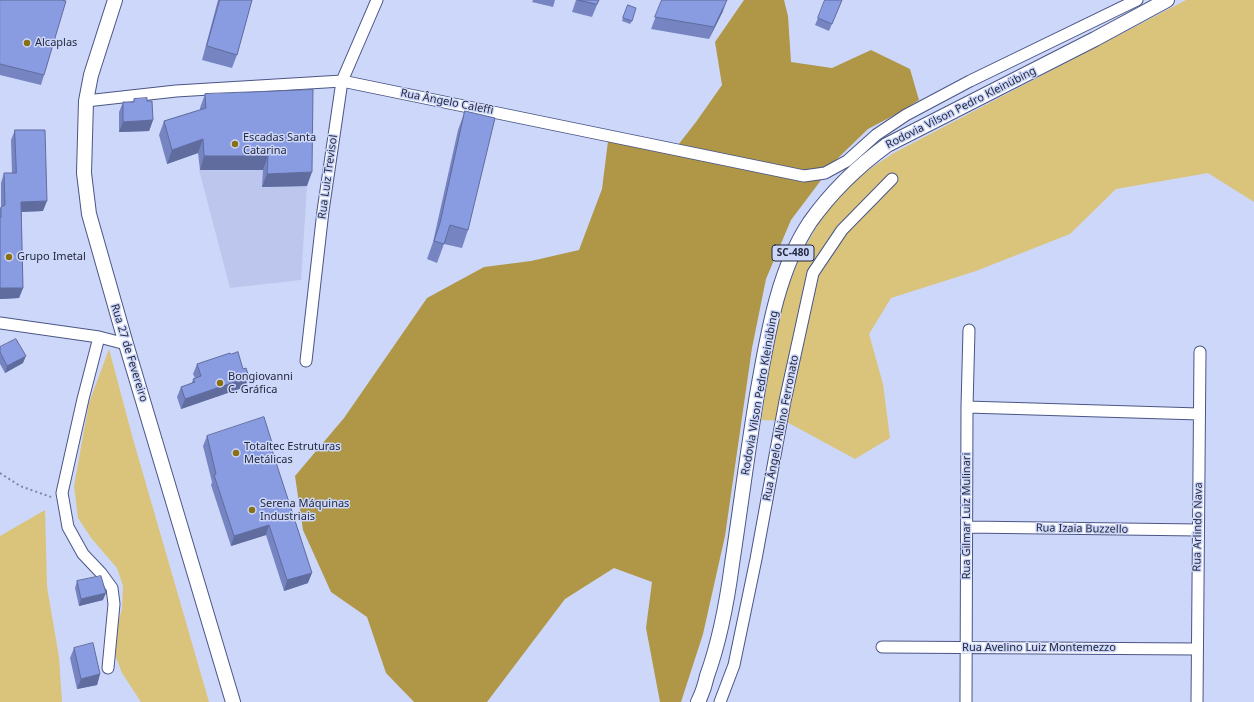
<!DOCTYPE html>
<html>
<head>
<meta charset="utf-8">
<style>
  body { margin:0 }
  canvas { display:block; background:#cdd7f9 }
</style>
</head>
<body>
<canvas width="1254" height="702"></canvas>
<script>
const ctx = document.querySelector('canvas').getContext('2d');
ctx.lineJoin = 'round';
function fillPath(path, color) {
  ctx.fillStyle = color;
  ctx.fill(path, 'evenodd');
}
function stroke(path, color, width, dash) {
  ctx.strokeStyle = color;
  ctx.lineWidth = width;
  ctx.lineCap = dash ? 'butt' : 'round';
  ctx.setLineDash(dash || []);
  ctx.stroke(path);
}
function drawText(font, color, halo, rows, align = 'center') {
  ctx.font = font + ' "Noto Sans",sans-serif';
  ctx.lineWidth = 3;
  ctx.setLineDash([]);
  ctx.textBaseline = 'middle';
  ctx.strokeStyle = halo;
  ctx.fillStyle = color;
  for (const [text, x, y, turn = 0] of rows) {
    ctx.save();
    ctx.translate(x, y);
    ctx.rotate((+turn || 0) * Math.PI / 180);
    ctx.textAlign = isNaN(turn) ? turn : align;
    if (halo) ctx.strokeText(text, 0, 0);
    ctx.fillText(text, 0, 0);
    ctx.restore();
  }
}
const built = new Path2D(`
  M199 170H263V187L307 186 301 280 230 288Z`);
const green = new Path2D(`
  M1186 0H1254V202L1208 173 1116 189 1070 234 976 271 891 298 869 334 883 384 890 438 855 459 785 421 761 420C768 383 771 345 781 309 792 269 815 221 844 191 858 176 876 165 892 154Z
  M109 349 133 439 209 702H141L122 673 115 655 116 630 122 609 123 586 117 568 92 539 78 518 74 486 89 403Z
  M45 510 47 587 59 657 62 702H0V536Z`);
const forest = new Path2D(`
  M744 0H784L788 16 791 62 832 68 871 50 910 69 919 100 902 111 868 129 837 159 791 220 766 279 752 348 725 536 703 634 681 702H660L646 628 652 582 614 568 565 599 487 702H414L386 673 367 617 331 592 303 530 295 476 344 418 427 298 484 267 531 261 579 250 602 189 608 141 671 154 696 122 722 85 715 42Z`);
const path = new Path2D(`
  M0 473 20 486 51 497`);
const minor = new Path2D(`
  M86 101 176 91 342 81 804 176 825 173 847 161 876 135 906 115 970 81 1137 0
  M0 323 99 337 126 344
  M99 337 83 399 62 493 68 527 83 554 101 573 112 588 114 604 108 668
  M306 361 323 211 342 81 377 0
  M967 407 1199 414
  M967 527 1198 530
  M882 647 1196 649
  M720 702 734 665 756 559 785 401 813 273 842 230 892 179
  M966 702 967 407 969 330
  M1197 702 1200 352`);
const major = new Path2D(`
  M115 0 91 75 86 101 84 173 89 214 126 344 233 702
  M698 702C702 694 705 685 707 676 720 640 727 602 732 564 741 505 748 447 758 389 768 333 778 270 810 222 832 191 857 167 887 145L1095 39 1167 0`);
const wall = new Path2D(`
  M0 0 44 75 41 85 0 75Z
  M218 0H252L237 55 232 68 202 60Z
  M533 0H555L553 7 532 2Z
  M576 0H599L592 17 572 12Z
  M662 0 723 11 709 39 651 29Z
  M842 0 829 31 815 25 818 18Z
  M628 5 632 21 630 24 622 21Z
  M205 94 307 186 262 187 263 170H200L198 153 167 164 159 135 164 121 200 110V108Z
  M134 99 147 101 153 120 149 131 119 132V112L123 102H133Z
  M465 111 468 230 462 248 444 244 437 263 427 259 433 242 458 130Z
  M15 130 43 211 21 212 23 288 19 298 0 299V209L1 207V183L4 173H12L11 140Z
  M0 347 23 363 5 373 0 364Z
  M197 364 245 387 181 409 177 397 181 387 192 383 193 379 195 378 193 374Z
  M207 436 274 449 273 452 308 583 284 591 266 535 231 546 211 485 212 482 203 446Z
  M77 581 103 600 79 606 75 588Z
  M74 648 100 674 97 685 77 689 70 658Z`);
const shadedWall = new Path2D(`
  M727 0 723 11 709 39 714 27Z
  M153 120 149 131 119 132 123 122Z
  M203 139 198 153 167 164 172 150Z
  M204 156H268L263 170H200Z
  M312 172 307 186 262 187 267 174Z
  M47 201 43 211 17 212 21 202Z
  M0 288H23L19 298 0 299Z
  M26 356 23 363 5 373 7 366Z
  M249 377 245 387 181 409 185 399Z
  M269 525 266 535 231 546 234 536Z
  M312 573 308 583 284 591 287 580Z
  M106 593 103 600 79 606 81 599Z
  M100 674 97 685 77 689 81 679Z`);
const building = new Path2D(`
  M0 0H62L66 1 44 75 0 64Z
  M220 0H252L237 55 207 46Z
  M578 0H599L597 4Z
  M662 0H727L714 27 655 17Z
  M825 0H842L832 24 818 18Z
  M628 5 636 8 632 21 623 18Z
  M313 90 312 172 267 174 268 156H204L203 139 172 150 164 121 206 108 205 94Z
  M147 98V101H152L153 120 123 122V102H134V99Z
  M465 111 495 118 468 230 450 225 444 244 434 241 440 223Z
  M15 130H45L47 201 21 202 23 288H0V217H1V207L5 205 4 173H16Z
  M16 339 26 356 7 366 0 352V347Z
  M238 352 243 369 246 368 249 377 185 399 181 387 195 382 193 379 201 376 197 364 230 353 231 354Z
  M264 417 274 449 272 450 312 573 287 580 269 525 234 536 214 475 216 474 207 436Z
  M101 576 106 593 81 599 77 581Z
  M93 643 100 674 81 679 74 648Z`);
const markers = [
  [27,43,4,"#897112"],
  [235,144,4,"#897112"],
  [9,257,4,"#897112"],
  [220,383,4,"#897112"],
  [236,453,4,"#897112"],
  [252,510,4,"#897112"]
];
const shields = [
  [793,253,42]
];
const shieldNames = [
  ["SC-480",793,253]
];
const poiNames = [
  ["Alcaplas",35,43],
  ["Escadas Santa",243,138],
  ["Catarina",243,151],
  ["Grupo Imetal",17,257],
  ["Bongiovanni",228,377],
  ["C. Gráfica",228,390],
  ["Totaltec Estruturas",244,447],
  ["Metálicas",244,460],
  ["Serena Máquinas",260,504],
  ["Industriais",260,517]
];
const streetNames = [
  ["Rua Ângelo Caleffi",447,102,11],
  ["Rodovia Vilson Pedro Kleinübing",961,108,-27],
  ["Rua Luiz Trevisol",328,177,-82],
  ["Rua 27 de Fevereiro",129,353,73],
  ["Rodovia Vilson Pedro Kleinübing",760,393,-80],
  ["Rua Ângelo Albino Ferronato",781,428,-79],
  ["Rua Gilmar Luiz Mulinari",967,516,-90],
  ["Rua Arlindo Nava",1198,527,-89],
  ["Rua Izaia Buzzello",1082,529,1],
  ["Rua Avelino Luiz Montemezzo",1039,648]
];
fillPath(built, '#bdc7ed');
fillPath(green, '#dac37a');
fillPath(forest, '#af9747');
stroke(minor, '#4a5686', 13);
stroke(major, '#4a5686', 16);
stroke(path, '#7f86a2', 2, [2, 3]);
stroke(minor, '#fff', 11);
stroke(major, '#fff', 14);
fillPath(wall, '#7685c2');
fillPath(shadedWall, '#606c9e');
fillPath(building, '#899be1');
stroke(building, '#606c9e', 1);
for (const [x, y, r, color] of markers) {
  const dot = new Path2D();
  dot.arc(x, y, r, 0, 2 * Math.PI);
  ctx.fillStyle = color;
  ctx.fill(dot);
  stroke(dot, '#cdd7f9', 1.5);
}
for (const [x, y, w] of shields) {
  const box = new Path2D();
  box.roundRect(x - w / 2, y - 8, w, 16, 3);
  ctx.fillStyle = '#cdd7f9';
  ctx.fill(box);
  stroke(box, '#24293e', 1);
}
drawText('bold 10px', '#24293e', null, shieldNames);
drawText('11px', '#24293e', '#cdd7f9', poiNames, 'left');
drawText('11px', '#24293e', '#cdd7f9', streetNames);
</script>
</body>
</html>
